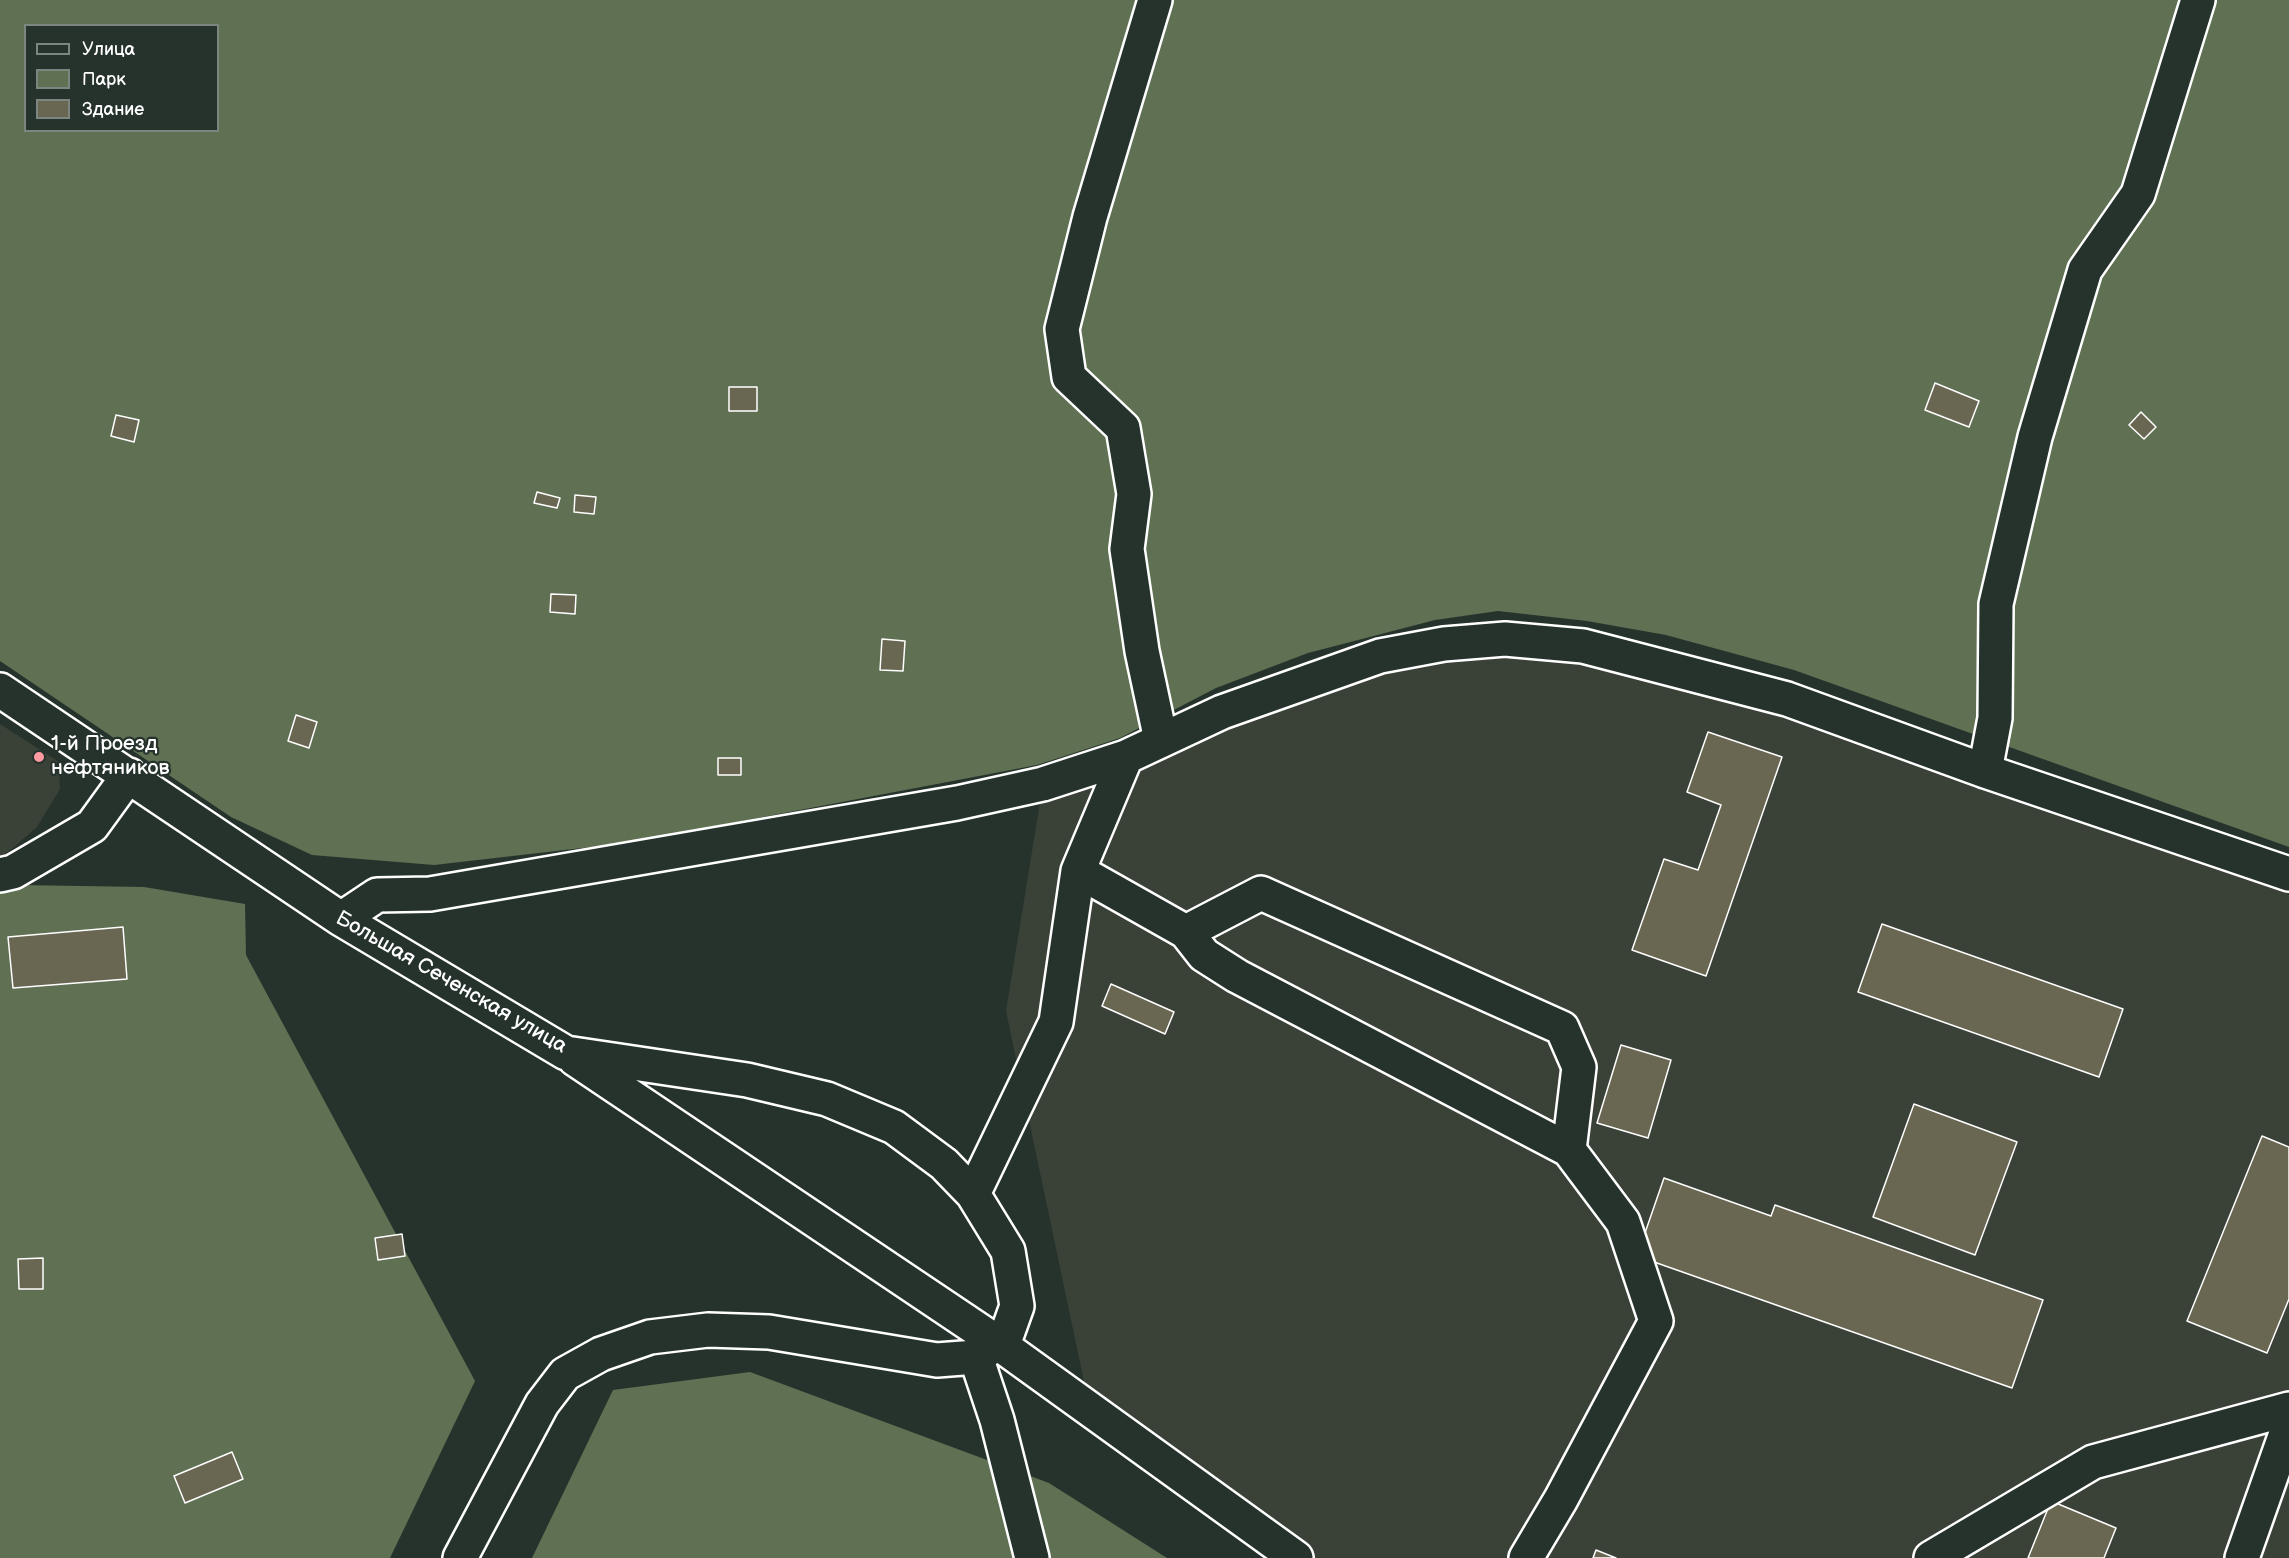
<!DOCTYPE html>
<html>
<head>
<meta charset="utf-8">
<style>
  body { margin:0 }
  #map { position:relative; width:2289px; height:1558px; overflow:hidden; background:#26332d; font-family:"Balsamiq Sans",sans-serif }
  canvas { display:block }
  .legend { position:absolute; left:24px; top:24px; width:195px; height:108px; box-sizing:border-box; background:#26332d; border:2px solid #7d8581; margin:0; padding:8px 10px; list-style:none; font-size:18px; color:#fff }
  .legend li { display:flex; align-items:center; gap:12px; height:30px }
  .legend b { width:30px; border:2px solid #7d8581 }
</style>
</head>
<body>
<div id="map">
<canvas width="2289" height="1558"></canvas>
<ul class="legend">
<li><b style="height:8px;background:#26332d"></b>Улица</li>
<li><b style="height:16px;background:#607052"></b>Парк</li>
<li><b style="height:16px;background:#696652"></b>Здание</li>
</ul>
</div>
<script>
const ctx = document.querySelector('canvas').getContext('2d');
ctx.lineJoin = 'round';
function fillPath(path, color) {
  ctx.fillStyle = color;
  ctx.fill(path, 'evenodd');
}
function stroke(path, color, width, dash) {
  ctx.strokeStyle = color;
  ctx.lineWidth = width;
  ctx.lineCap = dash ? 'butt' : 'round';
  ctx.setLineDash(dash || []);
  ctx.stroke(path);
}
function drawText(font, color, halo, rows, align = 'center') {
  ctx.font = font + ' "Balsamiq Sans",sans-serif';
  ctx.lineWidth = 4.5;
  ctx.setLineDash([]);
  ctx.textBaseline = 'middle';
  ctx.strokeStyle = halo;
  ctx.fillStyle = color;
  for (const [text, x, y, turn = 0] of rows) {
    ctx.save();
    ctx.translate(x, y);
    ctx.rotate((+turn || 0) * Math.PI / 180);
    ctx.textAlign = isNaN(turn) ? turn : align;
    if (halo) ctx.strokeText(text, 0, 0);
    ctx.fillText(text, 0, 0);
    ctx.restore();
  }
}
const built = new Path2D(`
  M1583 646 2289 874V1558H1296L1090 1410 1006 1011 1043 784 1380 656Z
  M0 724 59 762 60 789 37 827 0 859Z`);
const green = new Path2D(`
  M0 0H2289V847L1794 670 1666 635 1587 621 1498 611 1435 620 1308 653 1216 688 1120 738 1037 765 626 843 434 865 312 855 231 817 0 661ZM26 26H218V130H26Z
  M18 885 144 887 245 904 246 955 475 1381 390 1558H0V889Z
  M750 1372 1049 1483 1167 1558H532L613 1390Z`);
const building = new Path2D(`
  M1935 383 1979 401 1969 427 1925 410Z
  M729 387H757V411H729Z
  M2141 412 2156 427 2144 439 2129 425Z
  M116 415 139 420 134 442 111 436Z
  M537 492 560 498 557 508 534 503Z
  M575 495 596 497 594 514 574 512Z
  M551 594 576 595 575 614 550 612Z
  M882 639 905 641 903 671 880 670Z
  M296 715 317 722 309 748 288 741Z
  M1708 732 1782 757 1706 976 1632 950 1664 859 1698 870 1721 805 1687 792Z
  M718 758H741V775H718Z
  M1882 924 2123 1009 2099 1077 1858 992Z
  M123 927 127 979 13 988 8 937Z
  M1111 984 1174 1012 1165 1034 1102 1006Z
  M1621 1045 1671 1060 1648 1138 1597 1123Z
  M1914 1104 2017 1142 1975 1255 1873 1217Z
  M2262 1136 2289 1147V1299L2267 1353 2187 1321Z
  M1664 1178 1771 1216 1775 1205 2043 1300 2012 1388 1637 1256Z
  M402 1234 405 1256 378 1260 375 1238Z
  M43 1258V1289H19L18 1259Z
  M232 1452 243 1479 185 1503 174 1476Z
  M2051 1501 2116 1528 2104 1558H2028Z
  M1596 1550 1616 1558H1593Z`);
const minor = new Path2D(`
  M1155 0 1090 217 1062 329 1069 377 1123 428 1134 494 1127 549 1142 651 1161 740
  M0 690 341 919 566 1053 747 1080 827 1099 894 1127 944 1164 973 1194 1008 1251 1017 1306 1007 1334 998 1343 976 1357 937 1360 769 1332 708 1330 650 1337 601 1354 565 1374 542 1404 460 1558
  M1985 771 1995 718 1996 604 2035 437 2085 270 2138 194 2198 0
  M1078 871 1186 932 1204 955 1237 976 1569 1150 1623 1222 1656 1321 1561 1499 1526 1558
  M0 875 13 872 92 826 129 775
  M341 919 377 895 430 894 957 803 1043 784 1126 757 1222 712 1380 656 1444 644 1505 639 1583 646 1787 699 1985 771 2289 874
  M1186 932 1261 893 1562 1028 1579 1067 1569 1150
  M575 1059 998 1343 1296 1558
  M973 1194 1056 1022 1078 871 1126 757
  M976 1357 997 1420 1032 1558
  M1931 1558 2093 1462 2289 1409
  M2242 1558 2289 1425`);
const markers = [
  [39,757,6,"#ff9aa2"]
];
const poiNames = [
  ["1-й Проезд",51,745],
  ["нефтяников",51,769]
];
const streetNames = [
  ["Большая Сеченская улица",451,983,30]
];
fillPath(built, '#3a4238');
fillPath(green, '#607052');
fillPath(building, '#696652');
stroke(building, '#fff', 1.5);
stroke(minor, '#fff', 38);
stroke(minor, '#26332d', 33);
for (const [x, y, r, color] of markers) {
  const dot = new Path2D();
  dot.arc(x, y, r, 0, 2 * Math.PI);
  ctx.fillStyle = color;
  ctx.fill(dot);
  stroke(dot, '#26332d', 2);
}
drawText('21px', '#fff', '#26332d', poiNames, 'left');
drawText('21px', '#fff', '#26332d', streetNames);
</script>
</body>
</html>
